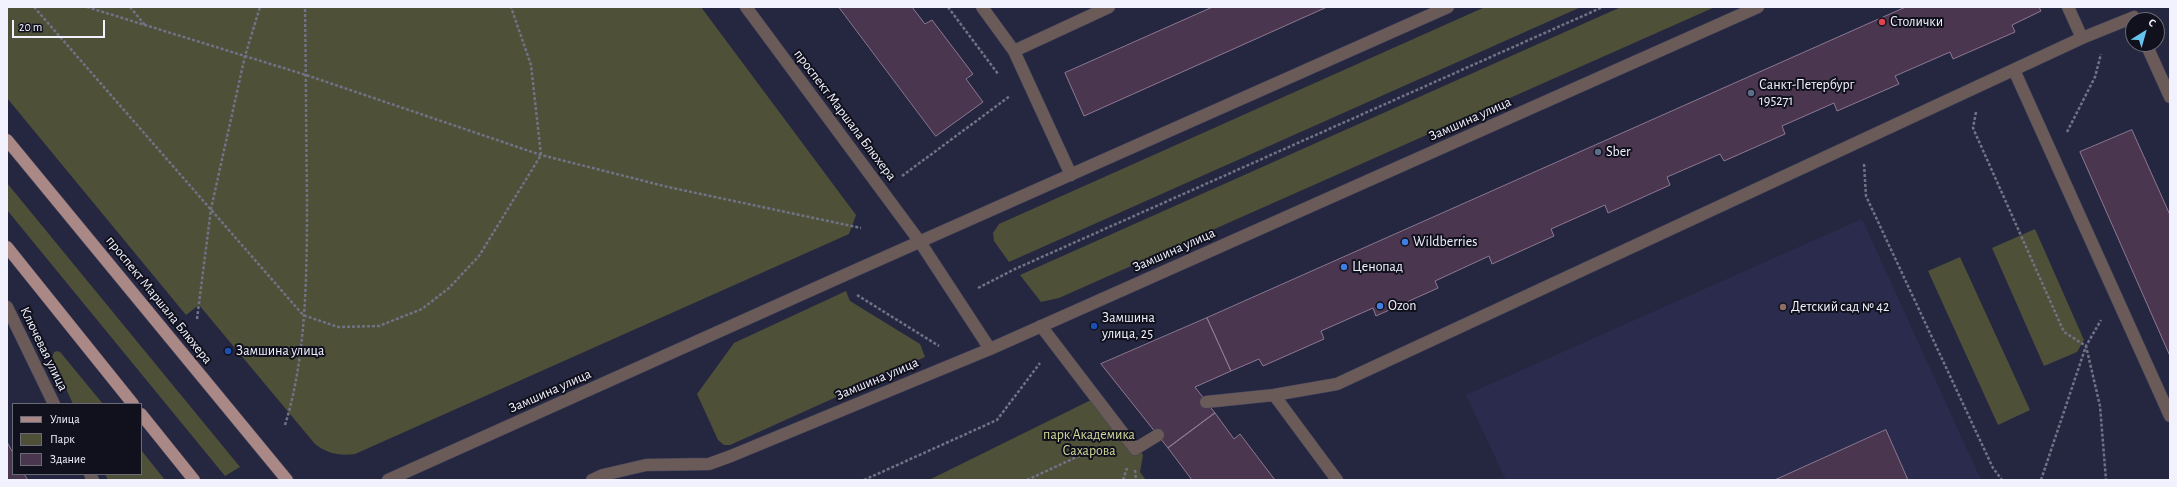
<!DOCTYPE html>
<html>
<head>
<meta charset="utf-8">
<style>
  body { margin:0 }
  #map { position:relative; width:2177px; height:487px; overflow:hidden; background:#252741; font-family:"Alegreya Sans",sans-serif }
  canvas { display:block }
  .frame { position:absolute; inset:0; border:8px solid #f1f2fd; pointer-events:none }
  .legend { position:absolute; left:12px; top:403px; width:130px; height:72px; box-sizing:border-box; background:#10111d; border:1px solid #6a6b77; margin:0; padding:5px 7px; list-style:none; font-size:12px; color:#f1f2fd }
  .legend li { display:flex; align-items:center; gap:8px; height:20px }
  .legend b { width:20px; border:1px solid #6a6b77 }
  .north { position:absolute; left:2125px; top:12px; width:40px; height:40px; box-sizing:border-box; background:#10111d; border:1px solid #6a6b77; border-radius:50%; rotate:37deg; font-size:11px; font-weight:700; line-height:16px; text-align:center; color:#f1f2fd }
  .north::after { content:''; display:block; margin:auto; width:14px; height:18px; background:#65c5ee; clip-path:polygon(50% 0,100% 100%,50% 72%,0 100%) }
  .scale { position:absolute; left:12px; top:20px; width:93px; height:18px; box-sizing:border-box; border:2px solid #f1f2fd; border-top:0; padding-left:5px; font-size:12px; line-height:14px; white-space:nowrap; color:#f1f2fd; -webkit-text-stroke:3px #10111d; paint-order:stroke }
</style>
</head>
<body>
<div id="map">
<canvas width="2177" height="487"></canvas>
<div class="frame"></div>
<ul class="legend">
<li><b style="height:5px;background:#aa8885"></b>Улица</li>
<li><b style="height:11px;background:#4e5038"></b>Парк</li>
<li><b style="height:11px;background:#4a364e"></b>Здание</li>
</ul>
<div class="north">С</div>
<div class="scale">20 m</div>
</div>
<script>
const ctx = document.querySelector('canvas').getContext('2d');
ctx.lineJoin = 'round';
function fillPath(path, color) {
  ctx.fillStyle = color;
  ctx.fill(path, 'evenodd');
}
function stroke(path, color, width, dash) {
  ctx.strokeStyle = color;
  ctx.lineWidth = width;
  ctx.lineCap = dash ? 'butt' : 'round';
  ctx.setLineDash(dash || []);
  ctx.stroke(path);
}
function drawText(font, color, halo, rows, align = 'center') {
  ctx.font = font + ' "Alegreya Sans",sans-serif';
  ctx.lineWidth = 4;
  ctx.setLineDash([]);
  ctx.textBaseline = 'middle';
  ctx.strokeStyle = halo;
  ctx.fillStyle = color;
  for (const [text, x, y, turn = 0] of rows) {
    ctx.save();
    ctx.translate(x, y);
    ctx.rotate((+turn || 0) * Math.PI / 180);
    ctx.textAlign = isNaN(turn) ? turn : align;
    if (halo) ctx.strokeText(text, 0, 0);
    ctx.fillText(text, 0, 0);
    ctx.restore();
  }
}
const built = new Path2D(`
  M1862 219 1981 480H1506L1466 395Z`);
const green = new Path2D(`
  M7 7H701L856 215 849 234 355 454C339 456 328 454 315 444L199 305 186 315 7 98Z
  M1485 7H1581L1009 262 994 241 993 233 999 224Z
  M1621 7H1715L1059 298 1041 302 1020 275Z
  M7 183 240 467 225 476 7 210Z
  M2035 229 2084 340 2077 352 2044 366 1992 248Z
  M1960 257 2030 410 1998 425 1928 271Z
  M846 291 850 301 920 344 925 357 730 445H724L718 440 697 394 734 343Z
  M58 351 61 353 103 404H73L52 358 54 352Z
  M1101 395 1143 455 1140 472 1146 480H929Z
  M141 450 165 480H108L105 474H141Z`);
const building = new Path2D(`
  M839 7H912L925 24 932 20 973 74 966 79 983 102 936 136Z
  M1213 7H1327L1084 116 1065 73Z
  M1906 7H2039L2041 11 2012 25 2015 32 1953 59 1950 52 1895 76 1899 84 1837 111 1834 103 1782 126 1785 134 1724 161 1720 154 1667 177 1670 185 1608 213 1605 205 1551 229 1554 236 1492 264 1489 256 1435 281 1438 288 1376 316 1373 308 1321 331 1324 339 1263 366 1259 359 1231 371 1207 318Z
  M2132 130 2170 215V356L2080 152Z
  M1207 318 1231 371 1195 387 1215 413 1168 448 1101 364Z
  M1215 413 1234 439 1240 434 1275 480H1192L1168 448Z
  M1886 430 1908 480H1775Z
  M7 442 13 453V474H24L28 480H7Z`);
const path = new Path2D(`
  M34 7 303 315 338 327 379 326 422 309 449 288 479 256 541 155 531 65 511 7
  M87 7 306 75 541 155 668 187 861 228
  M130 7 145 25
  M948 7 998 74
  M1976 112 1973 128 2064 332 2086 346 2100 406 2106 480
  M2067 132 2095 77 2101 54
  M1864 164 1866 196 1993 468 2002 480
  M902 176 1010 96
  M978 288 1015 269 1603 7
  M857 295 939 346
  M197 319 211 209 245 56 260 7
  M285 425C307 355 307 269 307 196 306 133 306 70 305 7
  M1135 470 1136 480
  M864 480 997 420 1040 363
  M1027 480 1081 455 1108 452
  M1123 480 1127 468
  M2041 480 2086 346 2101 320`);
const service = new Path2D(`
  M982 7 1014 51 1109 7
  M2082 38 2134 17 2136 20
  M2146 44 2170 97
  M1014 51 1071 175
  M2014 70 2170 416
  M1041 326 1135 449 1158 435
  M1274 395 1337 480
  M1206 402 1274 395 1337 384 2082 38 2068 7`);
const minor = new Path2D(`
  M746 7 920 242 990 349
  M7 307 54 404
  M90 474 93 480`);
const tertiary = new Path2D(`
  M388 480 847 274 1448 7
  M592 480 603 475 646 465 709 464 731 456 990 349 1758 7`);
const primary = new Path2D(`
  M7 140 287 480
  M7 247 133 404
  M141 414 194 480`);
const markers = [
  [1882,22,4,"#e0444e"],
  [1751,93,4,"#5c6f8a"],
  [1598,152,4,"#5c6f8a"],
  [1405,242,4,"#3f7fe0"],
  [1344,267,4,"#3f7fe0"],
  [1380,306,4,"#3f7fe0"],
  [1783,307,4,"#8d6e63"],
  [1094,326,4,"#1a4fb4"],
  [228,351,4,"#1a4fb4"]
];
const poiNames = [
  ["Столички",1890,22],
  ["Санкт-Петербург",1759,85],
  ["195271",1759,101],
  ["Sber",1606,152],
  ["Wildberries",1413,242],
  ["Ценопад",1352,267],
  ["Ozon",1388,306],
  ["Детский сад № 42",1791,307],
  ["Замшина",1102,318],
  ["улица, 25",1102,334],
  ["Замшина улица",236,351]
];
const streetNames = [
  ["проспект Маршала Блюхера",845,115,53],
  ["Замшина улица",1470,119,-24],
  ["Замшина улица",1174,250,-24],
  ["проспект Маршала Блюхера",159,300,51],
  ["Ключевая улица",44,349,64],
  ["Замшина улица",877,379,-23],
  ["Замшина улица",550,391,-24]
];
const parkNames = [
  ["парк Академика",1089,435],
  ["Сахарова",1089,451]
];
fillPath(built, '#2b2c4d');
fillPath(green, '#4e5038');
fillPath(building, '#4a364e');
stroke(building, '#8e7893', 1);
stroke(service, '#42435b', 13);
stroke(minor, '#42435b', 13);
stroke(tertiary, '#42435b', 13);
stroke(primary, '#42435b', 13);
stroke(path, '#707286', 2.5, [3, 2]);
stroke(service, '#6a5a58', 12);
stroke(minor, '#6a5a58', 12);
stroke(tertiary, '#6a5a58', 12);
stroke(primary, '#aa8885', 12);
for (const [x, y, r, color] of markers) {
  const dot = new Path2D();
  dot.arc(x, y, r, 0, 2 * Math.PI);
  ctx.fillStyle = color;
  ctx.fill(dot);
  stroke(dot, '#10111d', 1.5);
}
drawText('14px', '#f1f2fd', '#10111d', poiNames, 'left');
drawText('14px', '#f1f2fd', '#10111d', streetNames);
drawText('14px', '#d3d999', '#10111d', parkNames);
</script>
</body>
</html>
